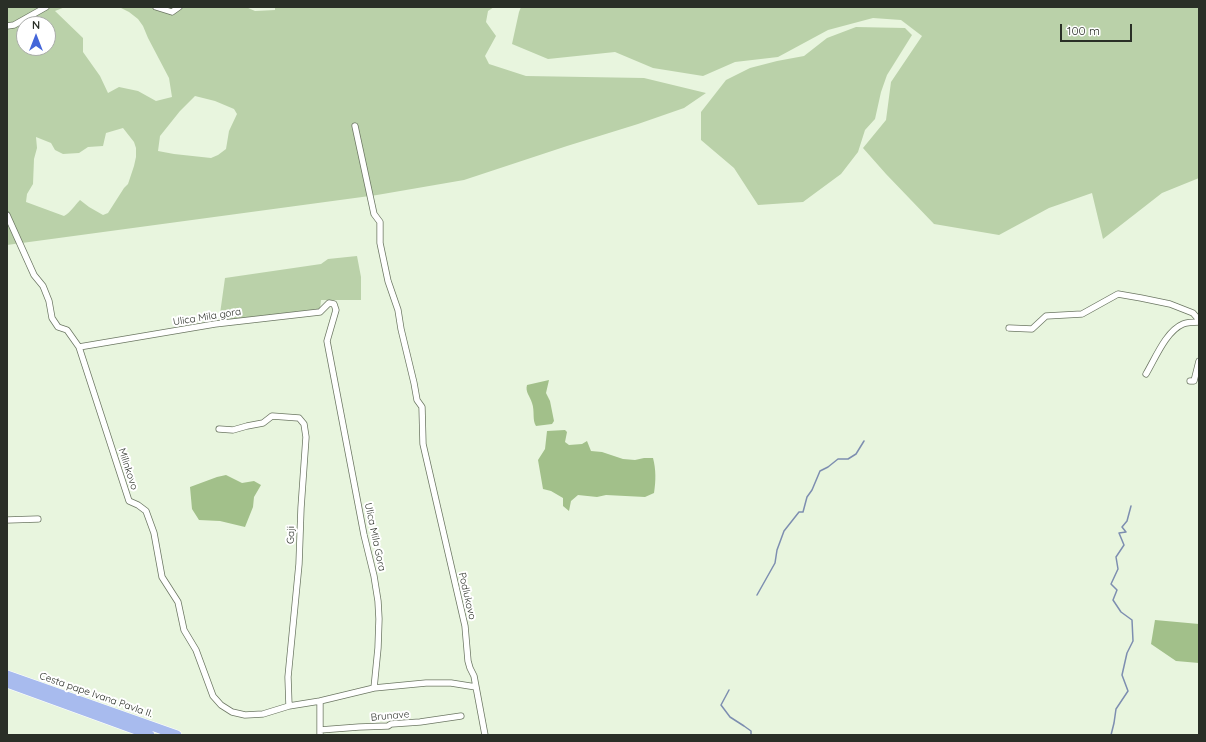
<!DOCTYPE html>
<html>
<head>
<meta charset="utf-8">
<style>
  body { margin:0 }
  #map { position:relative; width:1206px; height:742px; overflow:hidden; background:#e8f5de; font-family:Quicksand,sans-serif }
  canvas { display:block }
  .frame { position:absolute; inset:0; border:8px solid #2a2f27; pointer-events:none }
  .north { position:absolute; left:16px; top:16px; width:40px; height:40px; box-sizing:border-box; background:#fff; border:1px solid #aaaca9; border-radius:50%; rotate:0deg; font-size:11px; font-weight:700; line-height:16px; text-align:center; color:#2a2f27 }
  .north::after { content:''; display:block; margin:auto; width:14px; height:18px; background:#4466d9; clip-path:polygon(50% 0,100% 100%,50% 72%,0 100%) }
  .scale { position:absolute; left:1060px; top:24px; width:72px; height:18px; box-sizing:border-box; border:2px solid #2a2f27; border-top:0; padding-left:5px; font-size:12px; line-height:14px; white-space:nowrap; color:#2a2f27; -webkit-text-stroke:3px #fff; paint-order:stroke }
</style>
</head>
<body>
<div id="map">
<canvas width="1206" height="742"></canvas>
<div class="frame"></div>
<div class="north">N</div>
<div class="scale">100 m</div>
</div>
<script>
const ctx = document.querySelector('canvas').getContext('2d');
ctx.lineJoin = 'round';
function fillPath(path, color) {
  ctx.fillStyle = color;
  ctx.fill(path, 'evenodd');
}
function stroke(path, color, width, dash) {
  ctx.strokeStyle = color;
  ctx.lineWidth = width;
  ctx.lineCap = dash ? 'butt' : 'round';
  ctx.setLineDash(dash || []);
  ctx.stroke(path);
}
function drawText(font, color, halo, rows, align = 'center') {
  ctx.font = font + ' Quicksand,sans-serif';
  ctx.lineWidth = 4;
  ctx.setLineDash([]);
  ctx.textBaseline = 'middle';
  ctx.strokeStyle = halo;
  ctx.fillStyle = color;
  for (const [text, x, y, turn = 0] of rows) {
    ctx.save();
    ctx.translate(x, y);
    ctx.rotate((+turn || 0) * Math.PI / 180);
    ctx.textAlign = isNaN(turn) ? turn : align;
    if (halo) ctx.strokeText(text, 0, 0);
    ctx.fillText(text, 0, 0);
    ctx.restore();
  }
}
const green = new Path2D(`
  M7 7H65L55 11 83 38V52L100 76 108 93 119 87 138 91 156 101 172 97 169 78 148 38 143 26 138 19 129 12 119 7H246L255 11 275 10V7H494L488 11 486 22 496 36 485 56 489 64 526 76 644 78 706 93 684 108 638 124 567 146 464 180 377 195 7 245ZM24 24H48V48H24ZM195 96 215 101 234 109 237 114 229 131 226 149 218 155 211 158 174 154 158 151 160 136 180 111ZM123 128 134 142 136 148V157L134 166 128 184 124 188 108 213 103 215 89 207 80 200C74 206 71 212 64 216L26 202 27 194 33 184 34 159 37 148 36 137 51 143 55 150 63 154 79 153 88 147 103 146 106 133Z
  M521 7H1199V178L1162 193 1103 239 1092 193 1049 208 999 235 934 224 886 174 863 148 886 120 891 82 922 36 901 20 873 18 828 30 778 57 735 62 703 76 653 68 615 52 548 59 512 44 519 12Z
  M856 27 905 28 912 35 887 75 881 92 875 119 865 130 858 152 841 174 803 202 758 205 734 168 701 140V112L726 80 750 68 777 61 804 56 827 38Z
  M357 256 361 277V300H321L320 309 219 321 225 278 321 264 328 259Z`);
const forest = new Path2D(`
  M549 380 546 393 550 401 554 421 552 424 536 426C532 420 535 411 532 403 530 396 525 392 527 385Z
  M565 430 567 432 565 442 569 445 582 444 587 441 591 451 602 452 623 459 635 460 644 458H653C656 469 656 481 654 493L645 497 606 495 597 497 578 495 571 501 569 511 563 506V498L551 491 543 489 538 460 545 449 547 431Z
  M226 475 242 483 254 481 261 485 254 497 253 507 245 527 220 521 199 520 192 509 190 487 217 477Z
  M1155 620 1199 624V663L1176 661 1151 644Z`);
const stream = new Path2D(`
  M757 595 775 563 777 550 784 531 799 512H803L807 497 812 490 820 471 828 467 838 459H848L856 454 864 441
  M729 690 721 705 730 717 744 726 751 731V735
  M1111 735 1114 723 1116 709 1128 691 1122 675 1127 653 1133 641 1132 620 1121 612 1113 600 1117 590 1111 584 1118 569 1116 557 1124 545 1119 533 1126 532 1122 527 1127 521 1131 506`);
const street = new Path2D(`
  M156 7 172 12 179 7
  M7 26 14 25 46 7
  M355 126 374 214 380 222V243L388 281 398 310 401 329 414 383 417 400 422 407 423 444 465 626 468 661 470 668 474 676 485 735
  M7 215 34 275 43 286 49 301 52 318 58 327 67 330 79 347 129 501 138 505 146 511 154 533 162 577 178 602 184 630 196 650 213 696 221 705 232 712 245 715 263 714 289 706
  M1009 328 1032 329 1046 316 1082 314 1118 294 1141 298 1170 304 1193 313 1199 320
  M79 347 215 324 320 312 329 303 334 304 336 310 327 341 364 535 374 576 378 601 379 619 378 648 374 688 320 701V735
  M1146 374C1155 359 1166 331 1183 324 1188 322 1194 322 1199 322
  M1190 381H1194L1199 361
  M219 429 233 430 247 426 263 423 272 416 299 418 304 424 306 437 301 508 299 564 288 677 289 706 320 701
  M7 520 38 519
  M374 688 426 683H451L476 687
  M320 730 359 727 388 726 391 724 420 722 461 716`);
const primary = new Path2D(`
  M7 675 177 735
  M7 683 150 735`);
const streetNames = [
  ["Ulica Mila gora",207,317,-9],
  ["Milinkovo",128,469,72],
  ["Gaji",291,535,-89],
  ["Ulica Mila Gora",375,537,78],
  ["Podlukovo",467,596,77],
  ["Cesta pape Ivana Pavla II.",96,695,19],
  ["Brunave",390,716,-5]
];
fillPath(green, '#bad1a9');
fillPath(forest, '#a2c08a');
stroke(stream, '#7d8eb0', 1.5);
stroke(street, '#6c7763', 7);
stroke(primary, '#fff', 10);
stroke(street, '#fff', 5.5);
stroke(primary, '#a8bbee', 9);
drawText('10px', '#2a2f27', '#fff', streetNames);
</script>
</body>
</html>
